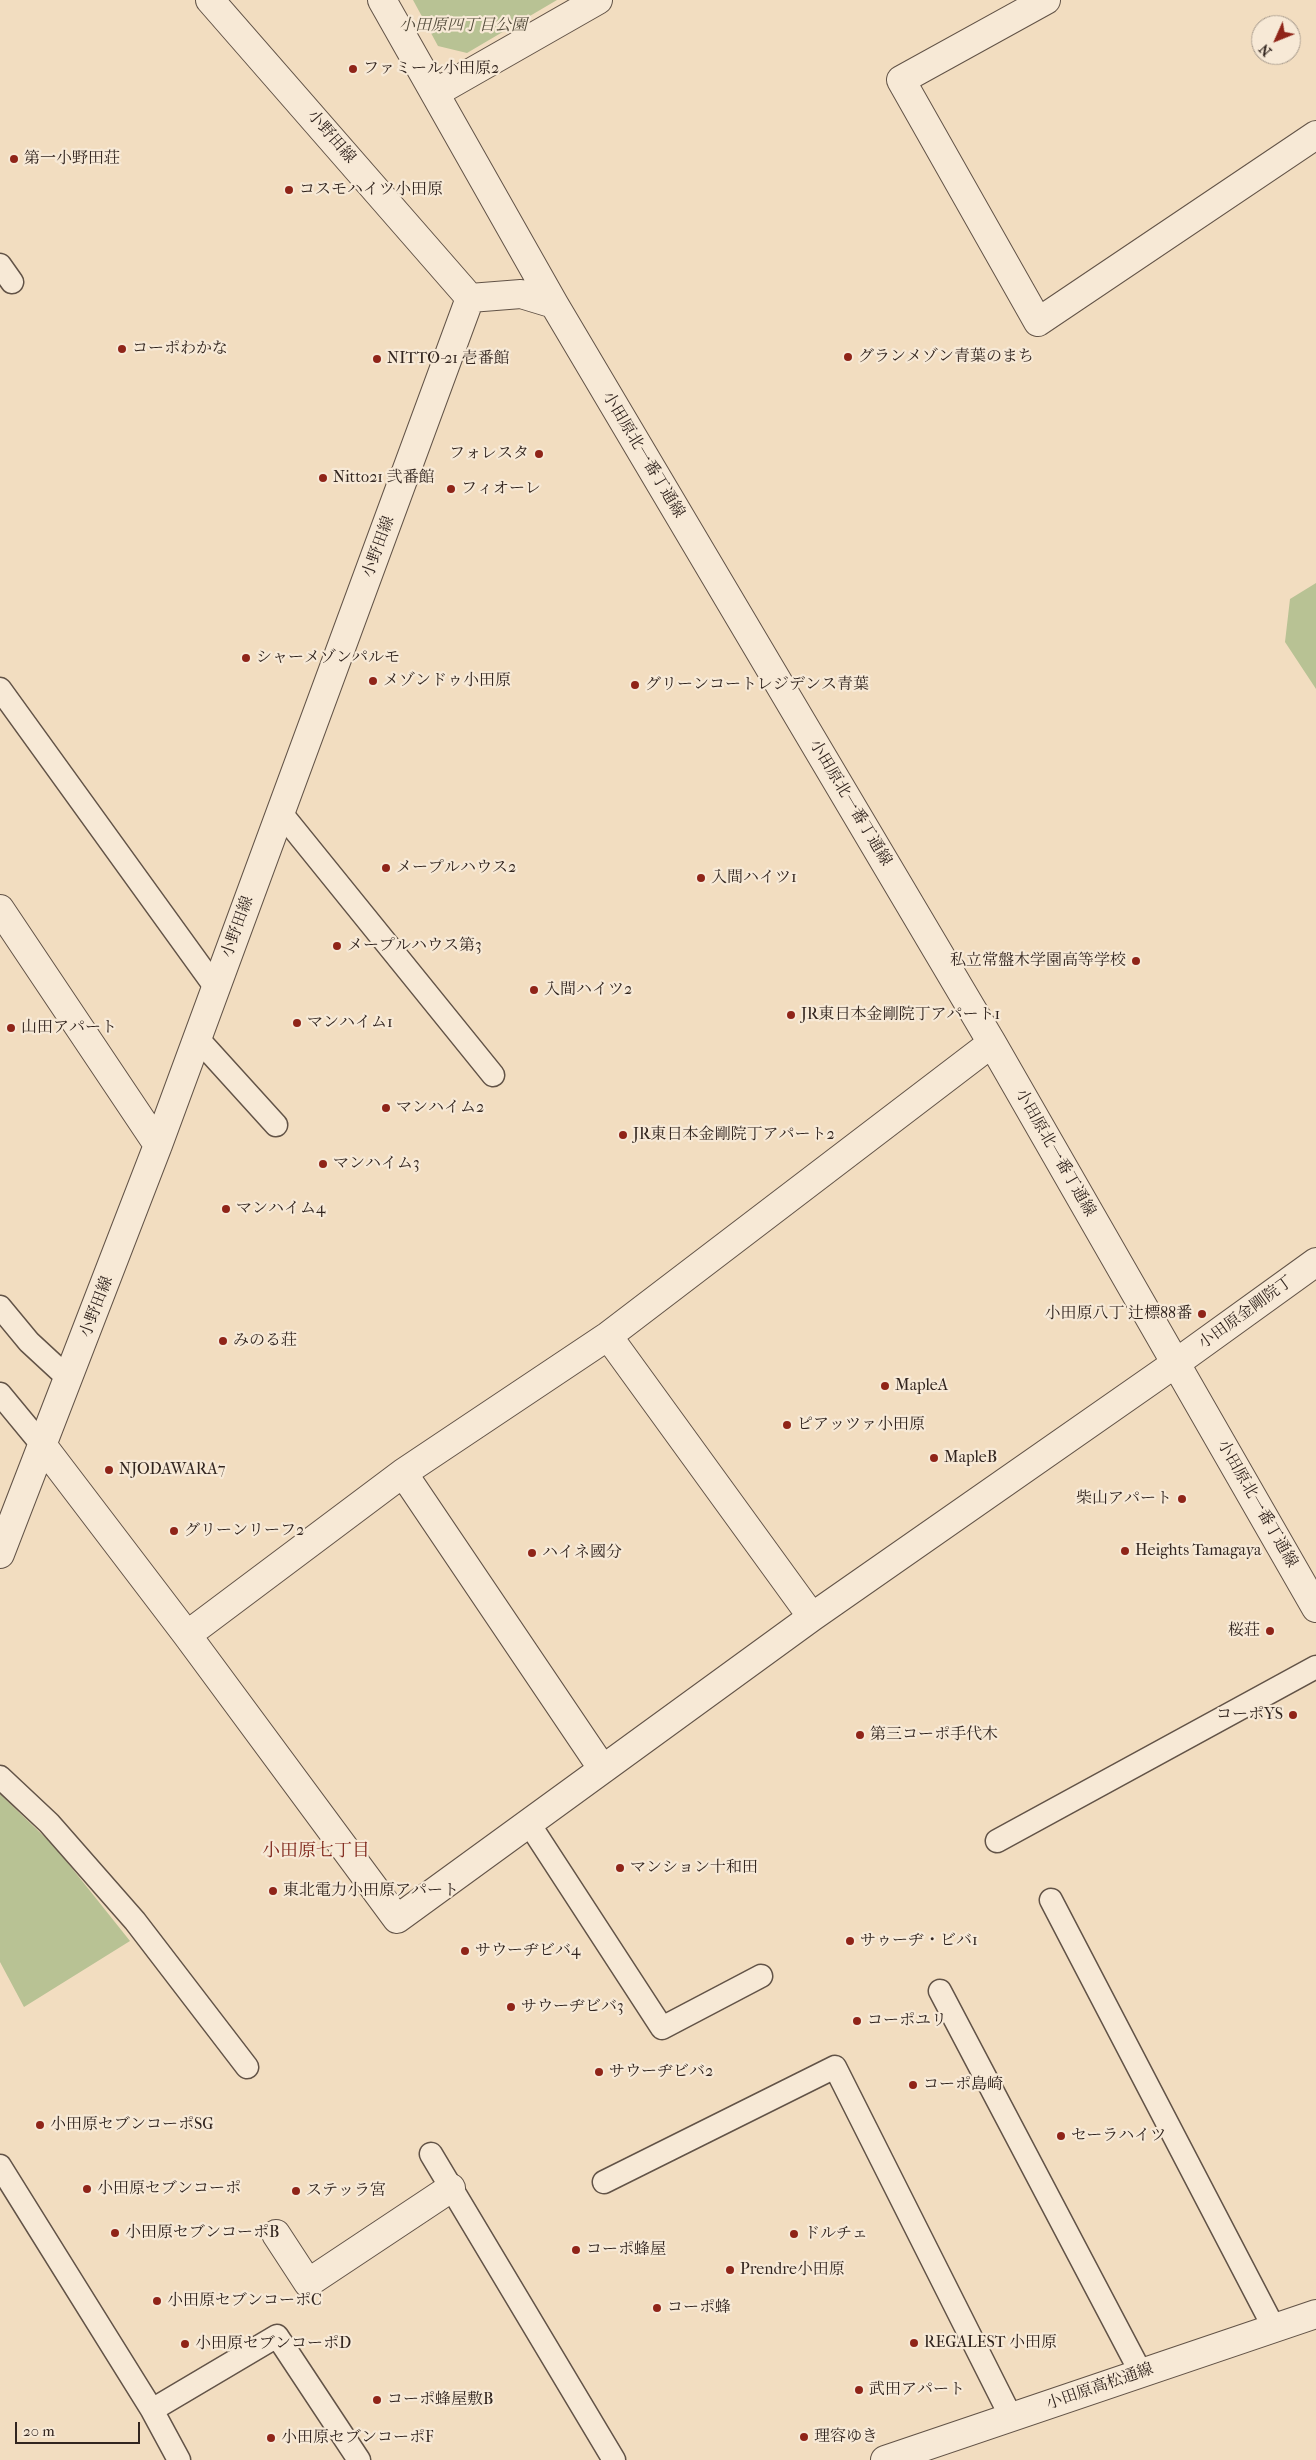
<!DOCTYPE html>
<html>
<head>
<meta charset="utf-8">
<style>
  body { margin:0 }
  #map { position:relative; width:1316px; height:2460px; overflow:hidden; background:#f2ddc0; font-family:"IM FELL French Canon",serif }
  canvas { display:block }
  .north { position:absolute; left:1251px; top:15px; width:50px; height:50px; box-sizing:border-box; background:#f7e9d6; border:1px solid #a89b8d; border-radius:50%; rotate:226deg; font-size:14px; font-weight:700; line-height:20px; text-align:center; color:#32251f }
  .north::after { content:''; display:block; margin:auto; width:18px; height:22px; background:#8f2418; clip-path:polygon(50% 0,100% 100%,50% 72%,0 100%) }
  .scale { position:absolute; left:15px; top:2422px; width:125px; height:22px; box-sizing:border-box; border:2px solid #32251f; border-top:0; padding-left:6px; font-size:15px; line-height:18px; white-space:nowrap; color:#32251f; -webkit-text-stroke:4px #f7e9d6; paint-order:stroke }
</style>
</head>
<body>
<div id="map">
<canvas width="1316" height="2460"></canvas>
<div class="north">N</div>
<div class="scale">20 m</div>
</div>
<script>
const ctx = document.querySelector('canvas').getContext('2d');
ctx.lineJoin = 'round';
function fillPath(path, color) {
  ctx.fillStyle = color;
  ctx.fill(path, 'evenodd');
}
function stroke(path, color, width, dash) {
  ctx.strokeStyle = color;
  ctx.lineWidth = width;
  ctx.lineCap = dash ? 'butt' : 'round';
  ctx.setLineDash(dash || []);
  ctx.stroke(path);
}
function drawText(font, color, halo, rows, align = 'center') {
  ctx.font = font + ' "IM FELL French Canon","Noto Serif JP",serif';
  ctx.lineWidth = 4.5;
  ctx.setLineDash([]);
  ctx.textBaseline = 'middle';
  ctx.strokeStyle = halo;
  ctx.fillStyle = color;
  for (const [text, x, y, turn = 0] of rows) {
    ctx.save();
    ctx.translate(x, y);
    ctx.rotate((+turn || 0) * Math.PI / 180);
    ctx.textAlign = isNaN(turn) ? turn : align;
    if (halo) ctx.strokeText(text, 0, 0);
    ctx.fillText(text, 0, 0);
    ctx.restore();
  }
}
const green = new Path2D(`
  M413 0H557L467 53 438 46Z
  M1316 583V689L1285 642 1290 599Z
  M0 1794 55 1847 130 1941 24 2007 0 1962Z`);
const lane = new Path2D(`
  M0 265 12 282
  M0 689 216 988
  M281 813 493 1075
  M198 1039 276 1125
  M0 1307 29 1342 69 1379
  M0 1394 43 1446
  M0 1777 49 1823 135 1921 247 2067
  M528 1822 662 2028 761 1976
  M997 1841 1316 1667
  M1051 1900 1274 2328
  M940 1991 1141 2373
  M431 2154 614 2460
  M0 2166 152 2410 179 2460
  M604 2182 835 2067 1011 2417
  M152 2410 277 2336 359 2460`);
const street = new Path2D(`
  M210 0 470 298 521 294 554 304
  M382 0 554 304 992 1043 1316 1608
  M1046 0 901 80 1038 322 1316 135
  M435 93 598 0
  M0 909 158 1145
  M608 1336 812 1617
  M43 1446 187 1635 397 1919 812 1617 1176 1363 1316 1262
  M403 1473 602 1768
  M0 1554 158 1145 470 298
  M187 1635 403 1473 608 1336 992 1043
  M276 2234 308 2283 451 2188
  M885 2460 1316 2314`);
const markers = [
  [353,69,5,"#8f2418"],
  [14,159,5,"#8f2418"],
  [289,190,5,"#8f2418"],
  [122,349,5,"#8f2418"],
  [848,357,5,"#8f2418"],
  [377,359,5,"#8f2418"],
  [539,454,5,"#8f2418"],
  [323,478,5,"#8f2418"],
  [451,489,5,"#8f2418"],
  [246,658,5,"#8f2418"],
  [373,681,5,"#8f2418"],
  [635,685,5,"#8f2418"],
  [386,868,5,"#8f2418"],
  [701,878,5,"#8f2418"],
  [337,946,5,"#8f2418"],
  [1136,961,5,"#8f2418"],
  [534,990,5,"#8f2418"],
  [791,1015,5,"#8f2418"],
  [297,1023,5,"#8f2418"],
  [11,1028,5,"#8f2418"],
  [386,1108,5,"#8f2418"],
  [623,1135,5,"#8f2418"],
  [323,1164,5,"#8f2418"],
  [226,1209,5,"#8f2418"],
  [1202,1314,5,"#8f2418"],
  [223,1341,5,"#8f2418"],
  [885,1386,5,"#8f2418"],
  [787,1425,5,"#8f2418"],
  [934,1458,5,"#8f2418"],
  [109,1470,5,"#8f2418"],
  [1182,1499,5,"#8f2418"],
  [174,1531,5,"#8f2418"],
  [1125,1551,5,"#8f2418"],
  [532,1553,5,"#8f2418"],
  [1270,1631,5,"#8f2418"],
  [1293,1715,5,"#8f2418"],
  [860,1735,5,"#8f2418"],
  [620,1868,5,"#8f2418"],
  [273,1891,5,"#8f2418"],
  [850,1941,5,"#8f2418"],
  [465,1951,5,"#8f2418"],
  [511,2007,5,"#8f2418"],
  [857,2021,5,"#8f2418"],
  [599,2072,5,"#8f2418"],
  [913,2085,5,"#8f2418"],
  [40,2125,5,"#8f2418"],
  [1061,2136,5,"#8f2418"],
  [87,2189,5,"#8f2418"],
  [296,2191,5,"#8f2418"],
  [115,2233,5,"#8f2418"],
  [794,2234,5,"#8f2418"],
  [576,2250,5,"#8f2418"],
  [730,2270,5,"#8f2418"],
  [157,2301,5,"#8f2418"],
  [657,2308,5,"#8f2418"],
  [914,2343,5,"#8f2418"],
  [185,2344,5,"#8f2418"],
  [859,2390,5,"#8f2418"],
  [377,2400,5,"#8f2418"],
  [804,2437,5,"#8f2418"],
  [271,2438,5,"#8f2418"]
];
const parkNames = [
  ["小田原四丁目公園",463,26]
];
const poiNames = [
  ["ファミール小田原2",363,69],
  ["第一小野田荘",24,159],
  ["コスモハイツ小田原",299,190],
  ["コーポわかな",132,349],
  ["グランメゾン青葉のまち",858,357],
  ["NITTO-21 壱番館",387,359],
  ["フォレスタ",529,454,"right"],
  ["Nitto21 弐番館",333,478],
  ["フィオーレ",461,489],
  ["シャーメゾンパルモ",256,658],
  ["メゾンドゥ小田原",383,681],
  ["グリーンコートレジデンス青葉",645,685],
  ["メープルハウス2",396,868],
  ["入間ハイツ1",711,878],
  ["メープルハウス第3",347,946],
  ["私立常盤木学園高等学校",1126,961,"right"],
  ["入間ハイツ2",544,990],
  ["JR東日本金剛院丁アパート1",801,1015],
  ["マンハイム1",307,1023],
  ["山田アパート",21,1028],
  ["マンハイム2",396,1108],
  ["JR東日本金剛院丁アパート2",633,1135],
  ["マンハイム3",333,1164],
  ["マンハイム4",236,1209],
  ["小田原八丁 辻標88番",1192,1314,"right"],
  ["みのる荘",233,1341],
  ["MapleA",895,1386],
  ["ピアッツァ小田原",797,1425],
  ["MapleB",944,1458],
  ["NJODAWARA7",119,1470],
  ["柴山アパート",1172,1499,"right"],
  ["グリーンリーフ2",184,1531],
  ["Heights Tamagaya",1135,1551],
  ["ハイネ國分",542,1553],
  ["桜荘",1260,1631,"right"],
  ["コーポYS",1283,1715,"right"],
  ["第三コーポ手代木",870,1735],
  ["マンション十和田",630,1868],
  ["東北電力小田原アパート",283,1891],
  ["サゥーヂ・ビバ1",860,1941],
  ["サウーヂビバ4",475,1951],
  ["サウーヂビバ3",521,2007],
  ["コーポユリ",867,2021],
  ["サウーヂビバ2",609,2072],
  ["コーポ島崎",923,2085],
  ["小田原セブンコーポSG",50,2125],
  ["セーラハイツ",1071,2136],
  ["小田原セブンコーポ",97,2189],
  ["ステッラ宮",306,2191],
  ["小田原セブンコーポB",125,2233],
  ["ドルチェ",804,2234],
  ["コーポ蜂屋",586,2250],
  ["Prendre小田原",740,2270],
  ["小田原セブンコーポC",167,2301],
  ["コーポ蜂",667,2308],
  ["REGALEST 小田原",924,2343],
  ["小田原セブンコーポD",195,2344],
  ["武田アパート",869,2390],
  ["コーポ蜂屋敷B",387,2400],
  ["理容ゆき",814,2437],
  ["小田原セブンコーポF",281,2438]
];
const streetNames = [
  ["小野田線",331,137,49],
  ["小田原北一番丁通線",643,455,59],
  ["小野田線",379,547,-70],
  ["小田原北一番丁通線",850,803,59],
  ["小野田線",238,927,-70],
  ["小田原北一番丁通線",1055,1153,60],
  ["小野田線",97,1307,-69],
  ["小田原金剛院丁",1246,1313,-36],
  ["小田原北一番丁通線",1257,1504,60],
  ["小田原高松通線",1100,2387,-19]
];
const neighbourhoodNames = [
  ["小田原七丁目",316,1852]
];
fillPath(green, '#b8c294');
stroke(lane, '#625347', 25);
stroke(street, '#625347', 30);
stroke(lane, '#f7e9d6', 22);
stroke(street, '#f7e9d6', 28);
for (const [x, y, r, color] of markers) {
  const dot = new Path2D();
  dot.arc(x, y, r, 0, 2 * Math.PI);
  ctx.fillStyle = color;
  ctx.fill(dot);
  stroke(dot, '#f7e9d6', 2);
}
drawText('italic 16px', '#544c3c', '#f7e9d6', parkNames);
drawText('16px', '#32251f', '#f7e9d6', poiNames, 'left');
drawText('16px', '#32251f', '#f7e9d6', streetNames);
drawText('18px', '#7a1f14', '#f7e9d6', neighbourhoodNames);
</script>
</body>
</html>
